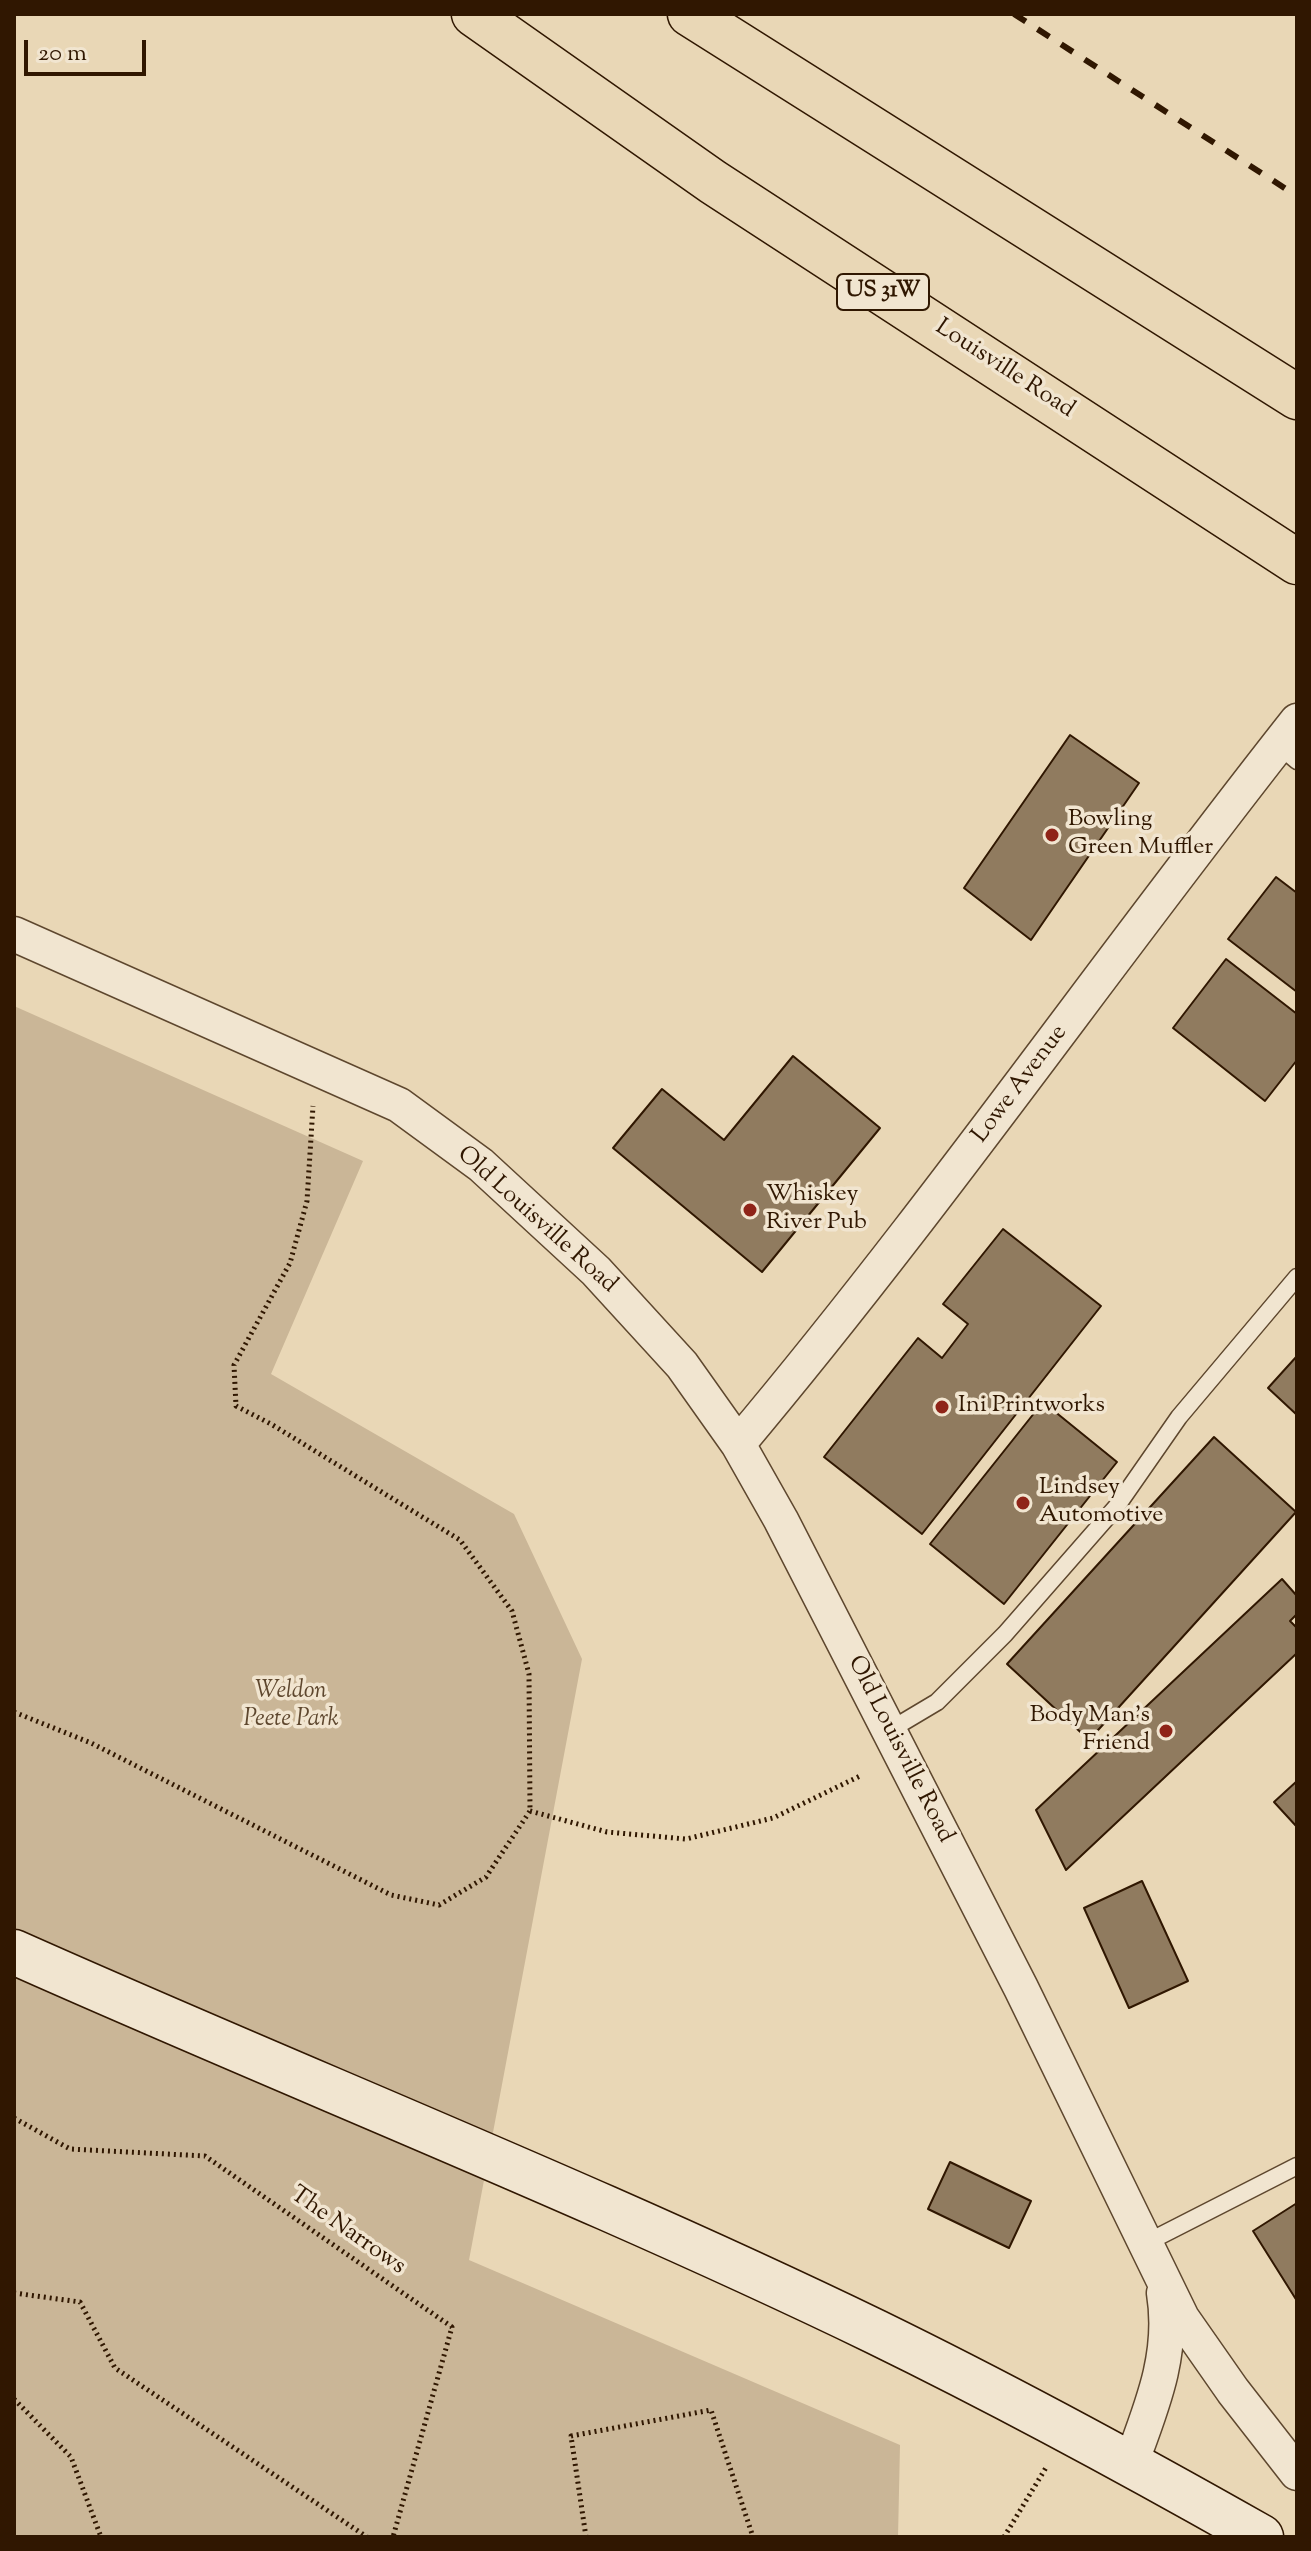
<!DOCTYPE html>
<html>
<head>
<meta charset="utf-8">
<style>
  body { margin:0 }
  #map { position:relative; width:1311px; height:2551px; overflow:hidden; background:#e9d7b6; font-family:"Sorts Mill Goudy",serif }
  canvas { display:block }
  .frame { position:absolute; inset:0; border:16px solid #301701; pointer-events:none }
  .scale { position:absolute; left:24px; top:40px; width:122px; height:36px; box-sizing:border-box; border:4px solid #301701; border-top:0; padding-left:10px; font-size:24px; line-height:28px; white-space:nowrap; color:#301701; -webkit-text-stroke:6px #f1e5d0; paint-order:stroke }
</style>
</head>
<body>
<div id="map">
<canvas width="1311" height="2551"></canvas>
<div class="frame"></div>
<div class="scale">20 m</div>
</div>
<script>
const ctx = document.querySelector('canvas').getContext('2d');
ctx.lineJoin = 'round';
function fillPath(path, color) {
  ctx.fillStyle = color;
  ctx.fill(path, 'evenodd');
}
function stroke(path, color, width, dash) {
  ctx.strokeStyle = color;
  ctx.lineWidth = width;
  ctx.lineCap = dash ? 'butt' : 'round';
  ctx.setLineDash(dash || []);
  ctx.stroke(path);
}
function drawText(font, color, halo, rows, align = 'center') {
  ctx.font = font + ' "Sorts Mill Goudy",serif';
  ctx.lineWidth = 7;
  ctx.setLineDash([]);
  ctx.textBaseline = 'middle';
  ctx.strokeStyle = halo;
  ctx.fillStyle = color;
  for (const [text, x, y, turn = 0] of rows) {
    ctx.save();
    ctx.translate(x, y);
    ctx.rotate((+turn || 0) * Math.PI / 180);
    ctx.textAlign = isNaN(turn) ? turn : align;
    if (halo) ctx.strokeText(text, 0, 0);
    ctx.fillText(text, 0, 0);
    ctx.restore();
  }
}
const green = new Path2D(`
  M14 1006 363 1161 271 1374 514 1514 582 1659 469 2260 900 2445 898 2537H14Z`);
const building = new Path2D(`
  M1070 735 1139 783 1031 940 964 888Z
  M1276 877 1297 893V992L1228 939Z
  M1226 959 1297 1014V1060L1265 1101 1173 1028Z
  M793 1056 880 1128 762 1272 613 1148 662 1089 724 1140Z
  M1003 1229 1101 1306 922 1534 824 1457 918 1338 942 1358 968 1324 943 1304Z
  M1297 1356V1415L1268 1388Z
  M1043 1402 1117 1462 1004 1604 930 1544Z
  M1214 1437 1296 1512 1089 1740 1007 1664Z
  M1282 1579 1297 1596V1614L1290 1621 1297 1628V1653L1066 1870 1036 1810Z
  M1297 1781V1827L1274 1802Z
  M1142 1881 1188 1981 1129 2008 1084 1908Z
  M950 2162 1031 2201 1009 2248 928 2209Z
  M1297 2203V2301L1253 2231Z`);
const path = new Path2D(`
  M14 1712 91 1743 391 1895 439 1905 486 1877 530 1811 529 1674 512 1611 460 1540 271 1424 236 1406 234 1365 290 1263 307 1201 313 1106
  M530 1811 607 1832 686 1839 773 1818 860 1776
  M14 2118 70 2149 205 2156 452 2327 393 2537
  M14 2293 80 2302 115 2368 367 2537
  M14 2399 71 2457 101 2537
  M586 2537 571 2436 711 2410 753 2537
  M1004 2537 1047 2466`);
const lane = new Path2D(`
  M1278 745 1297 761
  M890 1730 937 1702 1005 1634 1117 1506 1179 1417 1297 1277
  M1146 2243 1297 2166`);
const street = new Path2D(`
  M14 934 399 1105 481 1165 596 1271 682 1365 738 1444 781 1520 1021 1988 1182 2318 1233 2391 1297 2473
  M738 1444C934 1211 1108 960 1297 721
  M1131 2463C1152 2406 1174 2354 1164 2293`);
const secondary = new Path2D(`
  M14 1952C301 2080 593 2195 876 2332 1007 2396 1134 2465 1261 2537`);
const primary = new Path2D(`
  M474 14 713 182 1297 562
  M690 14 1297 397`);
const rail = new Path2D(`
  M1014 14 1297 196`);
const markers = [
  [1052,835,8,"#8f2418"],
  [750,1210,8,"#8f2418"],
  [942,1407,8,"#8f2418"],
  [1023,1503,8,"#8f2418"],
  [1166,1731,8,"#8f2418"]
];
const shields = [
  [883,292,92]
];
const shieldNames = [
  ["US 31W",883,292]
];
const streetNames = [
  ["Louisville Road",1004,370,33],
  ["Lowe Avenue",1021,1085,-53],
  ["Old Louisville Road",536,1221,42],
  ["Old Louisville Road",899,1750,63],
  ["The Narrows",347,2232,35]
];
const poiNames = [
  ["Bowling",1068,821],
  ["Green Muffler",1068,849],
  ["Whiskey",766,1196],
  ["River Pub",766,1224],
  ["Ini Printworks",958,1407],
  ["Lindsey",1039,1489],
  ["Automotive",1039,1517],
  ["Body Man's",1150,1717,"right"],
  ["Friend",1150,1745,"right"]
];
const parkNames = [
  ["Weldon",291,1693],
  ["Peete Park",291,1721]
];
fillPath(green, '#cab697');
fillPath(building, '#907b5f');
stroke(building, '#301701', 2);
stroke(lane, '#5e472e', 19);
stroke(street, '#5e472e', 37);
stroke(secondary, '#301701', 47);
stroke(primary, '#301701', 47);
stroke(path, '#301701', 5, [2, 4]);
stroke(lane, '#f1e5d0', 16);
stroke(street, '#f1e5d0', 34);
stroke(secondary, '#f1e5d0', 44);
stroke(primary, '#e9d7b6', 44);
stroke(rail, '#301701', 6, [14, 14]);
for (const [x, y, r, color] of markers) {
  const dot = new Path2D();
  dot.arc(x, y, r, 0, 2 * Math.PI);
  ctx.fillStyle = color;
  ctx.fill(dot);
  stroke(dot, '#f1e5d0', 3);
}
for (const [x, y, w] of shields) {
  const box = new Path2D();
  box.roundRect(x - w / 2, y - 18, w, 36, 6);
  ctx.fillStyle = '#f1e5d0';
  ctx.fill(box);
  stroke(box, '#301701', 2);
}
drawText('bold 22px', '#301701', null, shieldNames);
drawText('24px', '#301701', '#f1e5d0', streetNames);
drawText('24px', '#301701', '#f1e5d0', poiNames, 'left');
drawText('italic 24px', '#5e472e', '#f1e5d0', parkNames);
</script>
</body>
</html>
